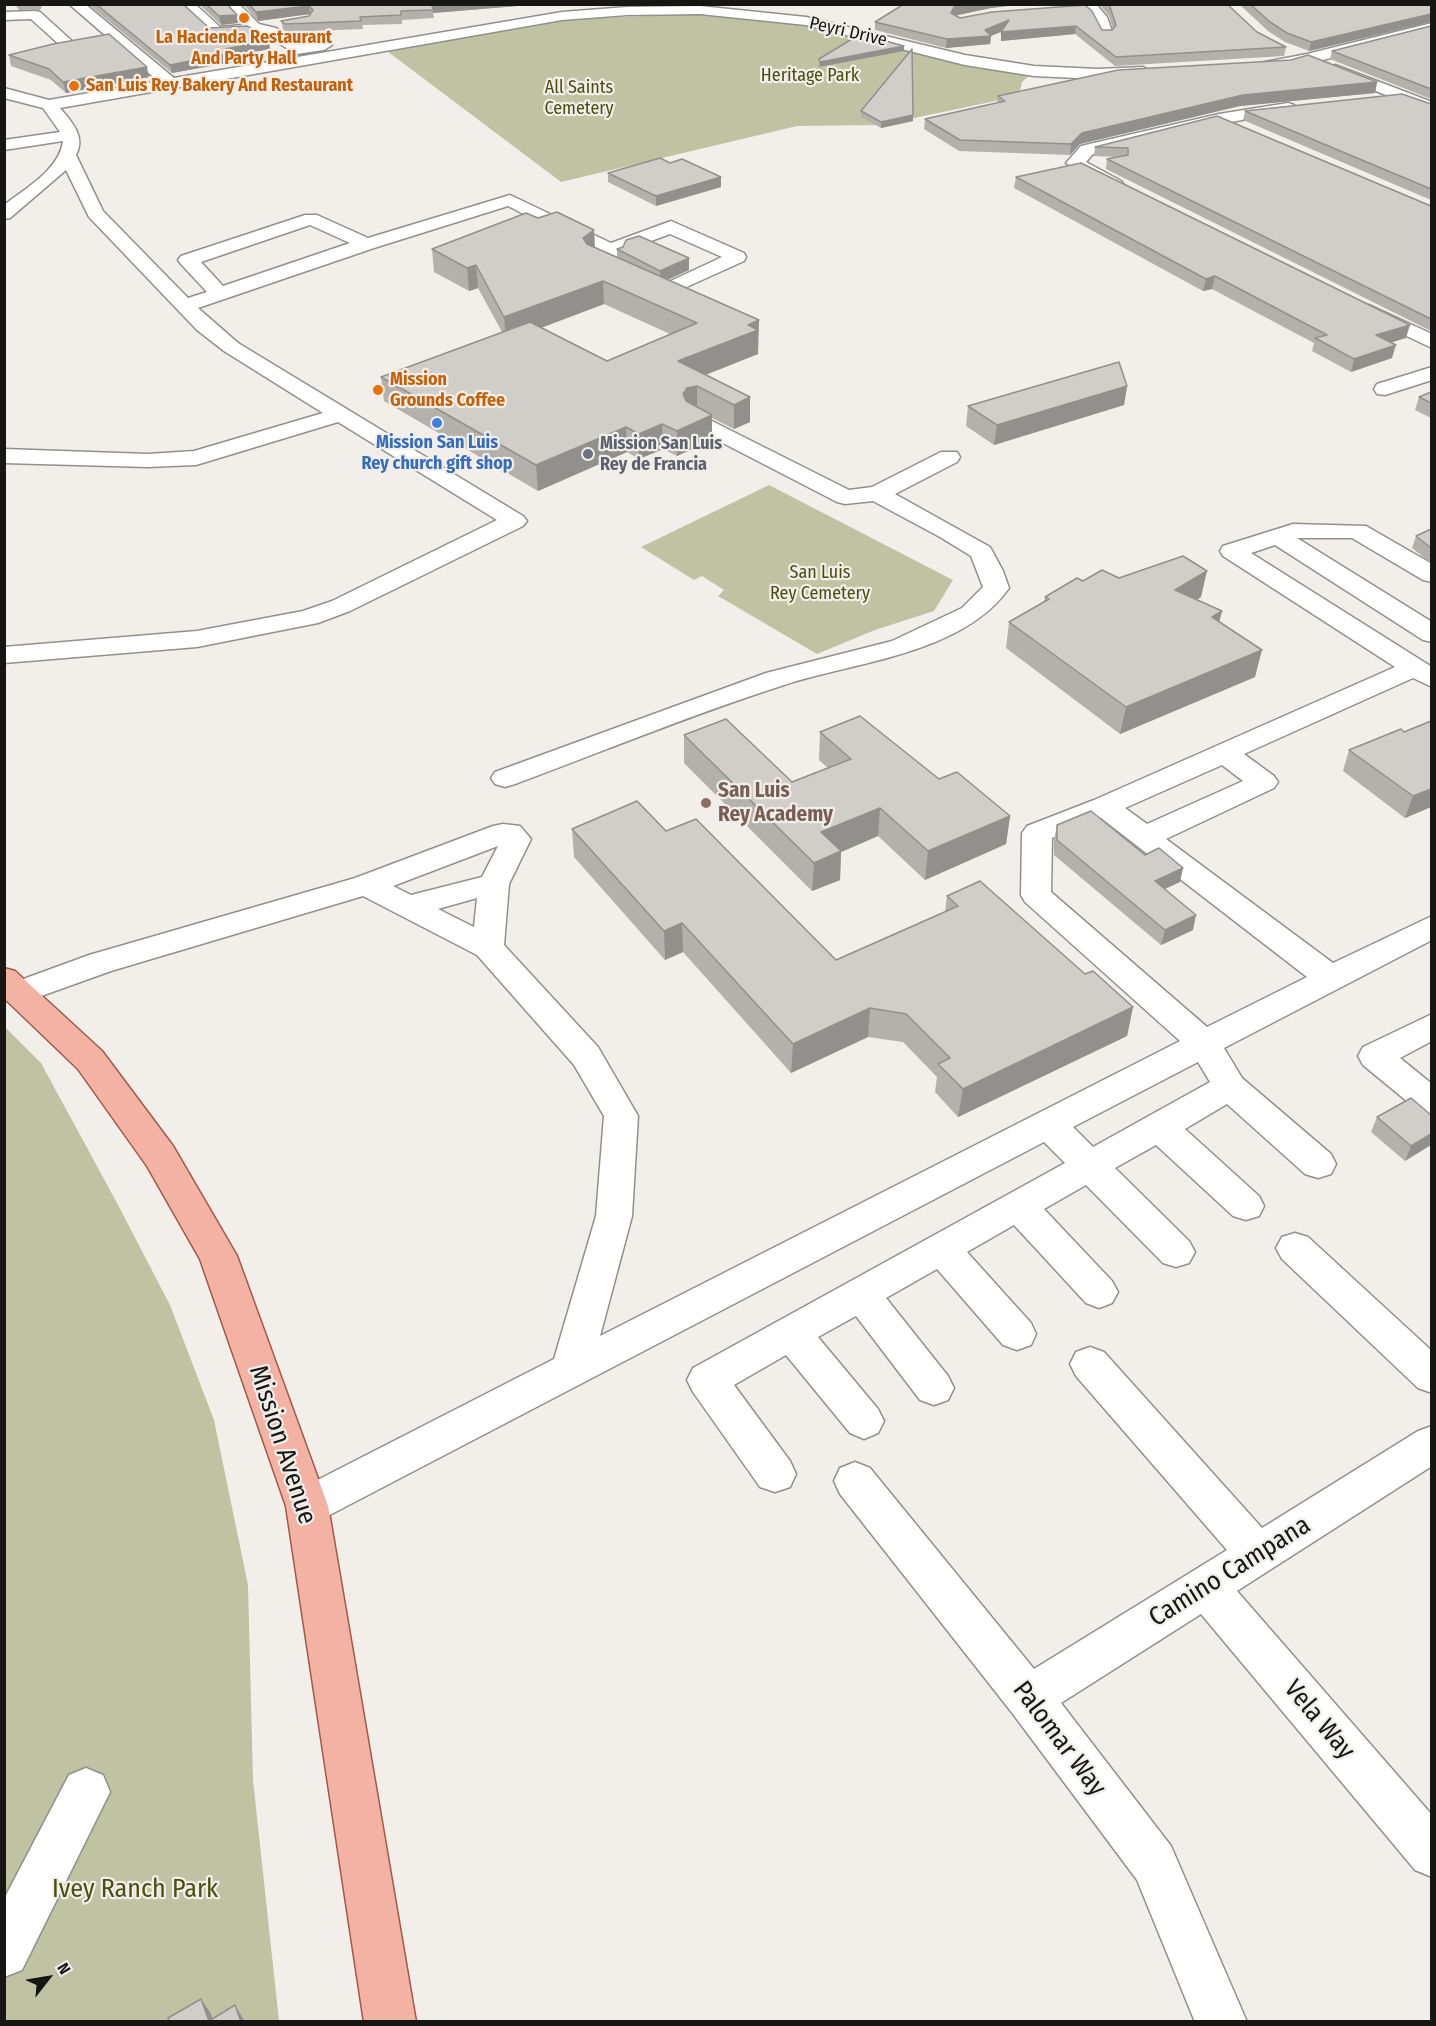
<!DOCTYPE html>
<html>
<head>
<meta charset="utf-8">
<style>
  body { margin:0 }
  #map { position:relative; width:1436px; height:2026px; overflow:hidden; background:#f2efeb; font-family:"Fira Sans Condensed",sans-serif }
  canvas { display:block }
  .frame { position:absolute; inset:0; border:6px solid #161614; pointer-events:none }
  .north { position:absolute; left:18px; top:1948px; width:60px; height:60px; -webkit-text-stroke:4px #f2efeb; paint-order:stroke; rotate:59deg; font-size:16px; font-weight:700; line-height:24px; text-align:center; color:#161614 }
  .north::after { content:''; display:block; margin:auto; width:21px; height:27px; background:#161614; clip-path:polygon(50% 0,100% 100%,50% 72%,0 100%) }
</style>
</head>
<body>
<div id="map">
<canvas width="1436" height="2026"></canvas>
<div class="frame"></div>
<div class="north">N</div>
</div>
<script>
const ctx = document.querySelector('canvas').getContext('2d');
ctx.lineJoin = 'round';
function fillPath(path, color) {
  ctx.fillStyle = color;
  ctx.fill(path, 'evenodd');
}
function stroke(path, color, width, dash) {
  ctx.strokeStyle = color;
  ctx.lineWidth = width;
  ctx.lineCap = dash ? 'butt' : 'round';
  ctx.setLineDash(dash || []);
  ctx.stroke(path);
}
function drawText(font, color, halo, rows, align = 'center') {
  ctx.font = font + ' "Fira Sans Condensed",sans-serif';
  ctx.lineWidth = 4.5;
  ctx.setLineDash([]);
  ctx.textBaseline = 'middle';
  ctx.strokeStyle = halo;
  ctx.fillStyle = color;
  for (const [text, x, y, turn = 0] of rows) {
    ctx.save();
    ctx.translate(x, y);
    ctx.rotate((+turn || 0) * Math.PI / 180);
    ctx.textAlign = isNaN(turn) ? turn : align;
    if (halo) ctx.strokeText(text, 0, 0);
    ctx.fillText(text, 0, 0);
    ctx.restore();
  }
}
const green = new Path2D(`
  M668 15H716L803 24 1031 74 1022 82 1019 96 881 125 797 126 561 182 383 48 577 19Z
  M769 485 953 580 934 611 875 630 817 654 718 596 724 590 702 576 694 580 641 547Z
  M4 1026 41 1063 117 1203 170 1305 214 1420 248 1585 253 1780 279 2021H5Z`);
const minor = new Path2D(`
  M69 4H85L174 78 562 12 627 7 700 6 806 17 965 55 1034 66 1098 69 1143 67 1151 72 1143 77 1098 79 1034 76 965 65 806 25 700 14 627 15 562 20 60 108C72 122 86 137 76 155L103 211 188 298 207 292 181 264 178 260 181 256 305 215H317L368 238 510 195 611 243 671 221 744 253 746 257 744 261 660 299 589 265 586 261 600 253 508 206 374 248 198 308 238 343 523 516 527 521 523 526 350 611 318 623 197 647 4 663V647L197 631 303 611 332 601 497 520 338 422 196 465 148 467 4 463V449L148 454 194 451 323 413 224 351 197 330 89 217 66 170 10 218 4 219V205C25 189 60 169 63 141L4 150V140L60 132 43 108 4 98V88L49 100 158 81ZM310 225 350 243 223 286 201 262ZM670 234 722 257 660 286 612 261 623 257 624 251Z
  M179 4H195L220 27 243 25 223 4H239L259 24 276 28 299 44 324 40 332 45 324 50 296 54 266 35 254 32 212 35Z
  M1080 4H1096L1107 17 1113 34 1111 37H1101L1093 18Z
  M35 11 40 12 73 42 76 45 73 48H63L31 19 4 20V12Z
  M1432 23V32L1307 64 1270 70 1262 65 1265 62 1307 54Z
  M1335 65 1432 102V113L1330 73 1327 70Z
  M1288 103 1294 105 1296 108 1294 111 1219 124 1093 154 1086 162 1121 181 1124 185 1121 189H1109L1066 163 1081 146 1219 114Z
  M1369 305 1432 334V348L1362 315 1359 311 1362 307Z
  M1432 367V380L1385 395 1377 394 1374 389 1377 384Z
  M696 413 849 490 872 487 941 452H957L960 457 957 462 895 494 990 547 1003 571 1009 588C963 654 854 662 784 685 693 714 604 751 515 784L505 787 495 784 491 778 495 772 766 673 892 641 962 608 983 587 971 556 940 537 873 501 845 504 837 502 688 425 685 420 688 415Z
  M1293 524 1366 526 1432 564V582L1423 580 1352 538H1297L1432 622V642L1423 640 1275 545 1251 553 1432 667V687L1413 678 1244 754 1274 776 1278 782 1274 788 1166 839 1333 963 1432 916V940L1224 1048 1242 1078 1331 1154 1336 1164 1331 1174 1318 1178 1305 1174 1227 1104 1185 1129 1259 1196 1264 1206 1259 1216 1246 1220 1233 1216 1156 1145 1115 1168 1189 1241 1195 1252 1189 1263 1176 1267 1163 1263 1086 1185 1044 1209 1112 1281 1118 1292 1112 1303 1099 1308 1086 1303 1014 1225 967 1252 1031 1323 1036 1334 1031 1345 1017 1350 1003 1345 937 1269 886 1298 948 1376 954 1388 948 1400 934 1405 920 1400 856 1316 818 1337 878 1409 884 1421 878 1433 864 1439 850 1433 786 1355 734 1385 790 1461 796 1474 790 1487 775 1492 760 1487 693 1392 687 1380 693 1368 1065 1163 1044 1142 322 1519 307 1525 292 1519 286 1506 292 1493 554 1359 596 1216 604 1116 574 1065 477 955 363 896 111 971 19 1004 7 1001 4 996 7 985 89 955 355 878 493 826 503 824 520 826 531 839 509 884 504 945 598 1047 638 1116 632 1216 600 1336 1180 1041 1025 902 1021 895 1022 833 1027 826 1094 800 1395 667 1223 556 1220 551 1223 546ZM1222 765 1243 781 1147 824 1125 808ZM1101 818 1307 977 1207 1027 1051 892 1052 838ZM498 846 482 877 411 895 393 886ZM477 898 474 927 438 909ZM1198 1062 1210 1082 1093 1147 1073 1127Z
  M1432 1014V1041L1400 1058 1432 1084V1116L1420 1112 1363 1065 1358 1056 1363 1047Z
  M1295 1233 1308 1237 1432 1351V1393L1418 1388 1282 1259 1276 1248 1282 1237Z
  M1090 1347 1104 1352 1262 1528 1418 1431 1432 1426V1466L1237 1591 1432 1815V1877L1415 1870 1201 1614 1061 1703 1171 1846 1247 2022H1195L1137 1880 1013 1714 840 1494 834 1481 840 1468 855 1462 870 1468 1034 1669 1227 1550 1076 1376 1070 1364 1076 1352Z
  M86 1768 103 1775 110 1792 22 1970 4 1977V1899L69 1775Z`);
const major = new Path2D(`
  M4 968 15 971 102 1051 173 1146 237 1256 328 1506 416 2022H364L286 1506 200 1259 147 1166 78 1069 4 998Z`);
const wall = new Path2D(`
  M15 4H43L40 10H19Z
  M88 4H183L209 28 270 49 232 56 233 62 172 73Z
  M199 4H227L237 15 238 23 221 25Z
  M243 4H541L433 13 434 18 402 20V24L362 25 363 29 286 32 283 29 281 21 309 16 310 14 258 21Z
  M904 4H1025L991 8 955 15 960 18 992 12 1102 30H1112L1113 29 1109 16 1099 4H1227L1257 32 1286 47 1284 56 1115 66 1075 34 1001 41 1002 31 991 36 990 44 946 48 875 30V22Z
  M1239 4H1431V22L1309 51 1285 42 1268 31Z
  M1431 26V99L1330 59 1332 51Z
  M9 55 149 77 66 93 51 80 11 66Z
  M1377 82 1375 93 1240 106 1080 144 1070 155 959 151 924 129 925 119 997 103 998 96Z
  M1431 104V200L1243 120 1245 111Z
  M861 111 913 121 881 128 861 117Z
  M1217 116 1431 206V330H1429L1106 169 1107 159 1117 157 1094 156 1095 147Z
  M608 173 721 187 656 206 608 182Z
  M1016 177 1406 338 1391 342 1392 358 1351 372 1312 351 1314 343 1212 289 1203 291 1014 188Z
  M538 218 594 230 595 248 617 258V249L689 258V270L668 280 759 344 758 345V354L706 375 750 397V422L734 429 712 418V440L677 456 663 449 639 459 627 452 538 491 384 401 381 377 502 332 478 288 469 291 434 272 432 249ZM604 304 670 334 607 361 541 328Z
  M1127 386 1124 405 994 445 966 426 968 406Z
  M1431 392V418L1415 410 1419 397Z
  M1431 529V563L1412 548 1416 536Z
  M1119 578 1201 597 1197 600 1222 611 1219 622 1255 677 1120 734 1006 648 1009 622 1044 602 1045 597 1083 581Z
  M1431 721V807L1405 818 1343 771 1349 750 1404 732Z
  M820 732 939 779 1010 816 1006 844 925 880 878 836 841 852 840 880 812 891 684 763V735L792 782 828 768 819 760Z
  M1057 825 1180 882 1165 889 1193 930 1161 945 1054 855V840Z
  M572 829 666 831 836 960 945 912 947 896 1085 974 1133 1007 1127 1036 958 1117 935 1092 937 1077 903 1042 868 1037 791 1073 683 952 665 960 574 857Z
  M1431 1115 1405 1161 1371 1132 1377 1117Z`);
const shadedWall = new Path2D(`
  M434 4H541L433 13 432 5Z
  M967 4H1025L991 8 954 16 951 13 954 7Z
  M309 6 310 14 258 21 256 12Z
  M1431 14V22L1309 51 1311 42Z
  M237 15 238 23 221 25 219 16Z
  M1009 20 1008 29 991 36 990 44 946 48 947 39 985 30Z
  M1076 26 1075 34 1001 41V32Z
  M269 41 270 49 232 56 233 62 172 73 170 65 225 49Z
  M904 46V51L819 67 820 62Z
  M147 67 149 77 66 93 63 82Z
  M1377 82 1375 93 1240 106 1080 144 1070 155 1071 144 1082 133 1243 95Z
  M913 115V121L881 128V122Z
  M721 177V187L656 206V196Z
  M594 230 595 253 584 261 583 238Z
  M689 258V270L660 283V271Z
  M476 265 478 288 469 291 467 268Z
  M1215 276 1212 289 1203 291 1206 279Z
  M603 281 604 304 506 341 504 317Z
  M759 320 758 354 679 385 678 361Z
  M1410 325 1406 338 1373 348 1376 335Z
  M1396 345 1392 358 1351 372 1354 359Z
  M697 386V411L687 413 683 394 687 388Z
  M1127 386 1124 405 994 445 997 425Z
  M750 397V422L734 429V405Z
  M712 415V440L677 456V431Z
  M662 424 663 449 639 459V434Z
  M626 427 627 452 538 491 536 465Z
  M1207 571 1201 597 1170 616 1175 590Z
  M1222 611 1215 638 1212 617Z
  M1262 650 1255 677 1120 734 1126 707Z
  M1431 789V807L1405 818 1413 796Z
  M880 808 878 836 841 852 840 880 812 891 814 863 821 832Z
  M1010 816 1006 844 925 880 928 851Z
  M1183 868 1180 882 1151 895 1155 881Z
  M1196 915 1193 930 1161 945 1165 930Z
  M682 923 683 952 665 960 664 931Z
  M1133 1007 1127 1036 958 1117 963 1089Z
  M870 1008 868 1037 791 1073 793 1044Z
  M1431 1134V1145L1405 1161 1411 1146Z
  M201 1999 211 2014 214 2022H210Z
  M235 2005 245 2022H241Z`);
const building = new Path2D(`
  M96 4H183L209 28 248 26 269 41 225 49 231 53 170 65Z
  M206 4H227L237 15 219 16Z
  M249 4H434L432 5 433 10 401 11V15L360 17 361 21 285 24 281 21 309 16 313 10 309 6 256 12Z
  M904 4H967L954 7 951 13 960 18 992 12 1085 5 1092 11 1102 30H1112L1116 25 1110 7 1108 4H1227L1257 32 1286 47 1116 57 1076 26 1001 32 1009 20 985 30 991 36 947 39 875 22Z
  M1250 4H1431V14L1311 42 1287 33 1270 22Z
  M1431 26V89L1332 51Z
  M109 34 147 67 63 82 49 69 9 55 53 44Z
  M860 34 904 46 820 62 819 59Z
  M912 49 913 115 881 122 861 111Z
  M1308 55 1377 82 1243 95 1082 133 1071 144 960 140 925 119 1005 101 998 96 1118 70 1291 60Z
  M1402 94 1431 104V189L1245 111Z
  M1217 116 1431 206V319L1107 159 1128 155V148L1095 147Z
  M660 158 670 163 682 159 721 177 656 196 608 173Z
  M1081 163 1410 325 1376 335 1396 345 1354 359 1315 338 1327 335 1215 276 1206 279 1016 177Z
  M557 212 594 230 583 238 587 244 759 320 748 325 758 330 678 361 750 397 734 405 697 386 687 388 683 394 686 401 712 415 677 431 662 424 639 434 626 427 536 465 381 377 530 322 607 361 697 323 603 281 504 317 476 265 467 268 432 249 526 213 538 218Z
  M639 236 689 258 660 271 617 249 623 247 626 240Z
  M1119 362 1127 386 997 425 968 406Z
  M1431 392V403L1419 397Z
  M1431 529V548L1416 536Z
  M1183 556 1207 571 1175 590 1222 611 1212 617 1262 650 1126 707 1009 622 1049 599 1045 597 1077 578 1083 581 1102 570 1119 578Z
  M860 716 939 779 957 772 1010 816 928 851 880 808 821 832 841 851 814 863 684 735 726 719 792 782 851 759 820 732Z
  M1431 721V789L1413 796 1349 750 1401 729 1404 732Z
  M637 801 666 831 696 819 836 960 958 906 947 896 980 881 1085 974 1093 971 1133 1007 963 1089 938 1064 950 1058 906 1014 870 1008 793 1044 682 923 664 931 572 829Z
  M1091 811 1145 855 1159 848 1183 868 1155 881 1196 915 1165 930 1057 840V825Z
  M1411 1098 1431 1115V1134L1411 1146 1377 1117Z
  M201 1999 209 2021 235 2005 241 2022H169L168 2018Z`);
const markers = [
  [244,18,6,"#e8710a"],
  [74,86,6,"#e8710a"],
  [378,390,6,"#e8710a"],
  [437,423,6,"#3f7fe0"],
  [588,454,6,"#6b7280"],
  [706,803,6,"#8d6e63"]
];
const farStreetnames = [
  ["Peyri Drive",848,32,13]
];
const farFoodnames = [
  ["La Hacienda Restaurant",244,38,"center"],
  ["And Party Hall",244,59,"center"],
  ["San Luis Rey Bakery And Restaurant",86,86],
  ["Mission",390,380],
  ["Grounds Coffee",390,401]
];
const farParknames = [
  ["Heritage Park",810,76],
  ["All Saints",579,88],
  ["Cemetery",579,109],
  ["San Luis",820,573],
  ["Rey Cemetery",820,594]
];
const farShopnames = [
  ["Mission San Luis",437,443],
  ["Rey church gift shop",437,464]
];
const farWorshipnames = [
  ["Mission San Luis",600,444],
  ["Rey de Francia",600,465]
];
const educationNames = [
  ["San Luis",718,791],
  ["Rey Academy",718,815]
];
const nearStreetnames = [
  ["Mission Avenue",282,1445,72],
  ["Camino Campana",1230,1572,-32],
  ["Vela Way",1319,1720,50],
  ["Palomar Way",1059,1739,53]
];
const nearParknames = [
  ["Ivey Ranch Park",135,1890]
];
fillPath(green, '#c0c3a2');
stroke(minor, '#93908c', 3);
stroke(major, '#a05a49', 3);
fillPath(minor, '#fff');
fillPath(major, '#f3b2a3');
fillPath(wall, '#b4b1ad');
fillPath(shadedWall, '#92908d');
fillPath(building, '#d1cec9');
stroke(building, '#92908d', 1.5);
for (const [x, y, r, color] of markers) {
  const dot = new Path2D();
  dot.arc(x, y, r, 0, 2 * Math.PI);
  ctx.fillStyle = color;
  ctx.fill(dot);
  stroke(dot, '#f2efeb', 2);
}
drawText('18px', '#161614', '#f2efeb', farStreetnames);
drawText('bold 18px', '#c56008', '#f2efeb', farFoodnames, 'left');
drawText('18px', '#4c4e0e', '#f2efeb', farParknames);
drawText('bold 18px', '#366cbe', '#f2efeb', farShopnames);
drawText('bold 18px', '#5b616d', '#f2efeb', farWorshipnames, 'left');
drawText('bold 21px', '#785e54', '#f2efeb', educationNames, 'left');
drawText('26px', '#161614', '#f2efeb', nearStreetnames);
drawText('26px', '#4c4e0e', '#f2efeb', nearParknames);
</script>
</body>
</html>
